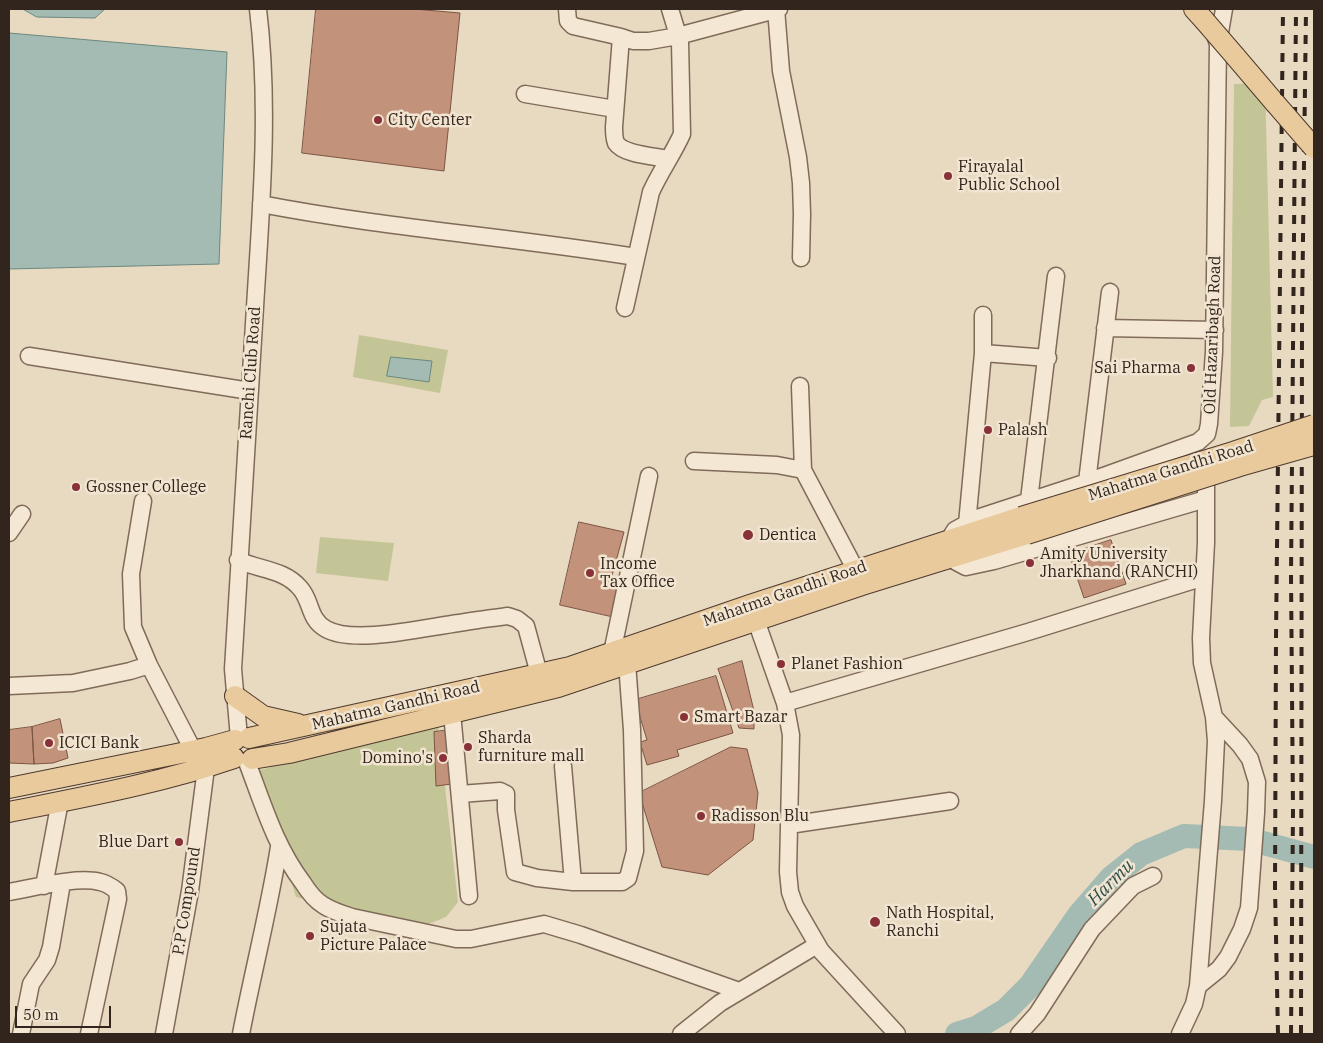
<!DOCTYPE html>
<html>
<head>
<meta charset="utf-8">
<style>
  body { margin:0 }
  #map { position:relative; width:1323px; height:1043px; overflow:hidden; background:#e8d9c1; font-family:"IBM Plex Serif",serif }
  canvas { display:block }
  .frame { position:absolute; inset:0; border:10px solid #31251d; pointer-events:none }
  .scale { position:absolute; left:15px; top:1006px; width:96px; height:22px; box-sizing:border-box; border:2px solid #31251d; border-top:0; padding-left:6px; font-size:15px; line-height:18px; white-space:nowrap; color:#31251d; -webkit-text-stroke:4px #f1e4d0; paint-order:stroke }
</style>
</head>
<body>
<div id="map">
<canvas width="1323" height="1043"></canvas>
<div class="frame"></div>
<div class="scale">50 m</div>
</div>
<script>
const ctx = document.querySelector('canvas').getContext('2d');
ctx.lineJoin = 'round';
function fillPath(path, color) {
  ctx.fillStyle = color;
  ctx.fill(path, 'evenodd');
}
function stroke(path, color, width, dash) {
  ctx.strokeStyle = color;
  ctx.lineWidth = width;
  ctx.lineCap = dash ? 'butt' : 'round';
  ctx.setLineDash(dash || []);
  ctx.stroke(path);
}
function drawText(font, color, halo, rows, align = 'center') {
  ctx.font = font + ' "IBM Plex Serif",serif';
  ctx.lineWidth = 5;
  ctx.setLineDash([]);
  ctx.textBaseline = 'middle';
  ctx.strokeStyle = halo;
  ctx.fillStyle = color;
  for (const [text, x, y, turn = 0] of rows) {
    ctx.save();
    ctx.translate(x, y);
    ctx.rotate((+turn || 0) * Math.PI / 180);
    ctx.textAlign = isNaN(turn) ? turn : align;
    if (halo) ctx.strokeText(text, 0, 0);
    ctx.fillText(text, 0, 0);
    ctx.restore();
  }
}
const green = new Path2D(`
  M1265 83 1273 397 1262 400 1249 426 1230 427 1234 84Z
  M359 335 448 350 440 393 353 377Z
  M320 537 394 543 388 581 316 573Z
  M438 724 458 902 446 917 421 927 296 897 256 771Z`);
const water = new Path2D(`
  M23 9H105L95 18 37 17Z
  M9 33 227 52 219 264 9 269Z
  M391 357 432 361 429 382 387 376Z`);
const river = new Path2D(`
  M957 1034 976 1028 1006 1010 1030 986 1079 915 1111 878 1141 854 1184 836 1249 839 1314 857`);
const building = new Path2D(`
  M316 9H414L460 13 444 171 302 153Z
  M579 522 624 532 610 583 620 585 613 617 560 605Z
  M1111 540 1126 584 1084 598 1069 554Z
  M742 661 754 711V729L739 728 718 669Z
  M716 676 733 733 677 750 679 756 647 765 640 742 647 740 635 700Z
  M60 719 68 758 53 763 34 764 32 727Z
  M32 727 34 764 9 763V730Z
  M450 730 452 784 436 786 434 732Z
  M731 747 747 749 758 793 753 840 708 875 662 867 639 793Z`);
const minor = new Path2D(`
  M567 9 568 21 573 26 621 37
  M776 9 781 71 798 157 801 183 802 214 801 258
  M1218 44 1224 9
  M525 94 615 109
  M668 159C655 156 624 155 616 143 614 138 614 133 614 127L621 37 633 41H649L678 36 779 9
  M261 204C385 228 512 237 636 257
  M625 308 651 192C660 172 673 154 682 134L680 42 670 9
  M1105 328 1215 330
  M983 353 1048 358
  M29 356 250 391
  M800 386 803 470
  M694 461 777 465 803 470 852 563 857 569
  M1087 482 1110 292
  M1029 500 1056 276
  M143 501 131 574 133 627 149 665 193 750
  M967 524 983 353V315
  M9 533 22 514
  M950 538 955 530 977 518 1087 482 1198 442 1207 434 1209 424 1214 352 1218 44 1214 32
  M949 558 966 567 994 561 1206 499
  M238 560C259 570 284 569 300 588 312 601 308 619 326 629 354 645 427 627 459 623 475 620 492 618 508 616L517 619 526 626 539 674
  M752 609 785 703 791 735 788 872 790 892 795 906 821 951 897 1034
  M612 653 649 476
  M9 686 73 683 130 671 149 665
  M785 703 1028 632 1204 577
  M452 713 469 896
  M239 738 233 669C240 548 248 428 255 307 261 208 270 108 258 9
  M247 762C263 804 275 846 303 883 308 891 315 900 323 905 332 911 342 914 352 917L456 939H471L544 924 581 935 739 991
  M460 794 500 791 506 794V810L515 872 537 878 573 882 563 766
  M789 825 950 801
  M573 882H622L628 878 635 851 632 730 627 663
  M44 886 60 801
  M9 892C33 888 77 876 100 882 106 883 112 887 117 891L118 899 89 1034
  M1198 986 1219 969 1228 957 1242 929 1249 908 1256 813 1257 782 1250 759 1240 745 1214 717
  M21 1034 31 984 47 960 51 947 62 883
  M164 1034 190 891 206 768
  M241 1034C253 971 269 910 279 847
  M681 1034 720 1003 817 945
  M1019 1034 1037 1014 1092 929 1133 886 1153 876
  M1180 1034 1194 1004 1198 986 1213 801 1216 741 1214 717 1202 663 1201 638 1206 543V465`);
const major = new Path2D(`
  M1194 9 1204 20
  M1235 56 1275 103
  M235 696 263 716 298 724
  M249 738 570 667 750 605 1021 517
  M252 759 289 753 558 687 862 585 1027 534
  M9 788 206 748 235 740
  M9 812C84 797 161 783 234 758`);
const rail = new Path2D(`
  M1278 1034 1275 888 1276 638 1283 9
  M1291 1034 1293 812 1291 575 1296 9
  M1301 1034 1302 316 1306 9`);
const majorBridge = new Path2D(`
  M1204 20 1235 56
  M1275 103 1314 148
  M1021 517 1233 452 1314 425
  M1027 534 1240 466 1314 445`);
const markers = [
  [378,120,5,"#893139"],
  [948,176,5,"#893139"],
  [1191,368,5,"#893139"],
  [988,430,5,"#893139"],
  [76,487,5,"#893139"],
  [748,535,6,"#893139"],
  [1030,563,5,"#893139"],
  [590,573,5,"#893139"],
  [781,664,5,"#893139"],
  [684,717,5,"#893139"],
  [49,743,5,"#893139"],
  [468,747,5,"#893139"],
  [443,758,5,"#893139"],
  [701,816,5,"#893139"],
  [179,842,5,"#893139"],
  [875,922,6,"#893139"],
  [310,936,5,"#893139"]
];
const poiNames = [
  ["City Center",388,120],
  ["Firayalal",958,167],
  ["Public School",958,185],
  ["Sai Pharma",1181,368,"right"],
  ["Palash",998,430],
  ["Gossner College",86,487],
  ["Dentica",759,535],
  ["Amity University",1040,554],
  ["Jharkhand (RANCHI)",1040,572],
  ["Income",600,564],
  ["Tax Office",600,582],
  ["Planet Fashion",791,664],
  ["Smart Bazar",694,717],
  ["Sharda",478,738],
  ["furniture mall",478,756],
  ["ICICI Bank",59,743],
  ["Domino's",433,758,"right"],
  ["Radisson Blu",711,816],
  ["Blue Dart",169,842,"right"],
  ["Nath Hospital,",886,913],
  ["Ranchi",886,931],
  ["Sujata",320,927],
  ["Picture Palace",320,945]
];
const streetNames = [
  ["Old Hazaribagh Road",1213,335,-88],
  ["Ranchi Club Road",251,373,-86],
  ["Mahatma Gandhi Road",1171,471,-17],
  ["Mahatma Gandhi Road",785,594,-19],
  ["Mahatma Gandhi Road",396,706,-13],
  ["P.P Compound",187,901,-81]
];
const waterNames = [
  ["Harmu",1111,883,-45]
];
fillPath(green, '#c4c596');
fillPath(water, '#a3bbb2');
stroke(water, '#6b887e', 1);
stroke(river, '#a3bbb2', 24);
fillPath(building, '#c3927a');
stroke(building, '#7c5443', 1);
stroke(minor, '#806b5a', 19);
stroke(major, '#4e3a2e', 22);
stroke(minor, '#f4e7d3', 16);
stroke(major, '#e9ca9c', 20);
stroke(rail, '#31251d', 4, [9, 9]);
stroke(majorBridge, '#4e3a2e', 22, []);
stroke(majorBridge, '#e9ca9c', 20);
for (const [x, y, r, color] of markers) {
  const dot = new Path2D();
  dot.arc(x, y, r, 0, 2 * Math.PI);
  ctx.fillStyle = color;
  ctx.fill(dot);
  stroke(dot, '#f1e4d0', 2);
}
drawText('16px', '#31251d', '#f1e4d0', poiNames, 'left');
drawText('16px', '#31251d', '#f1e4d0', streetNames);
drawText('italic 18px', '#2e4f4a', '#f1e4d0', waterNames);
</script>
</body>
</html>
